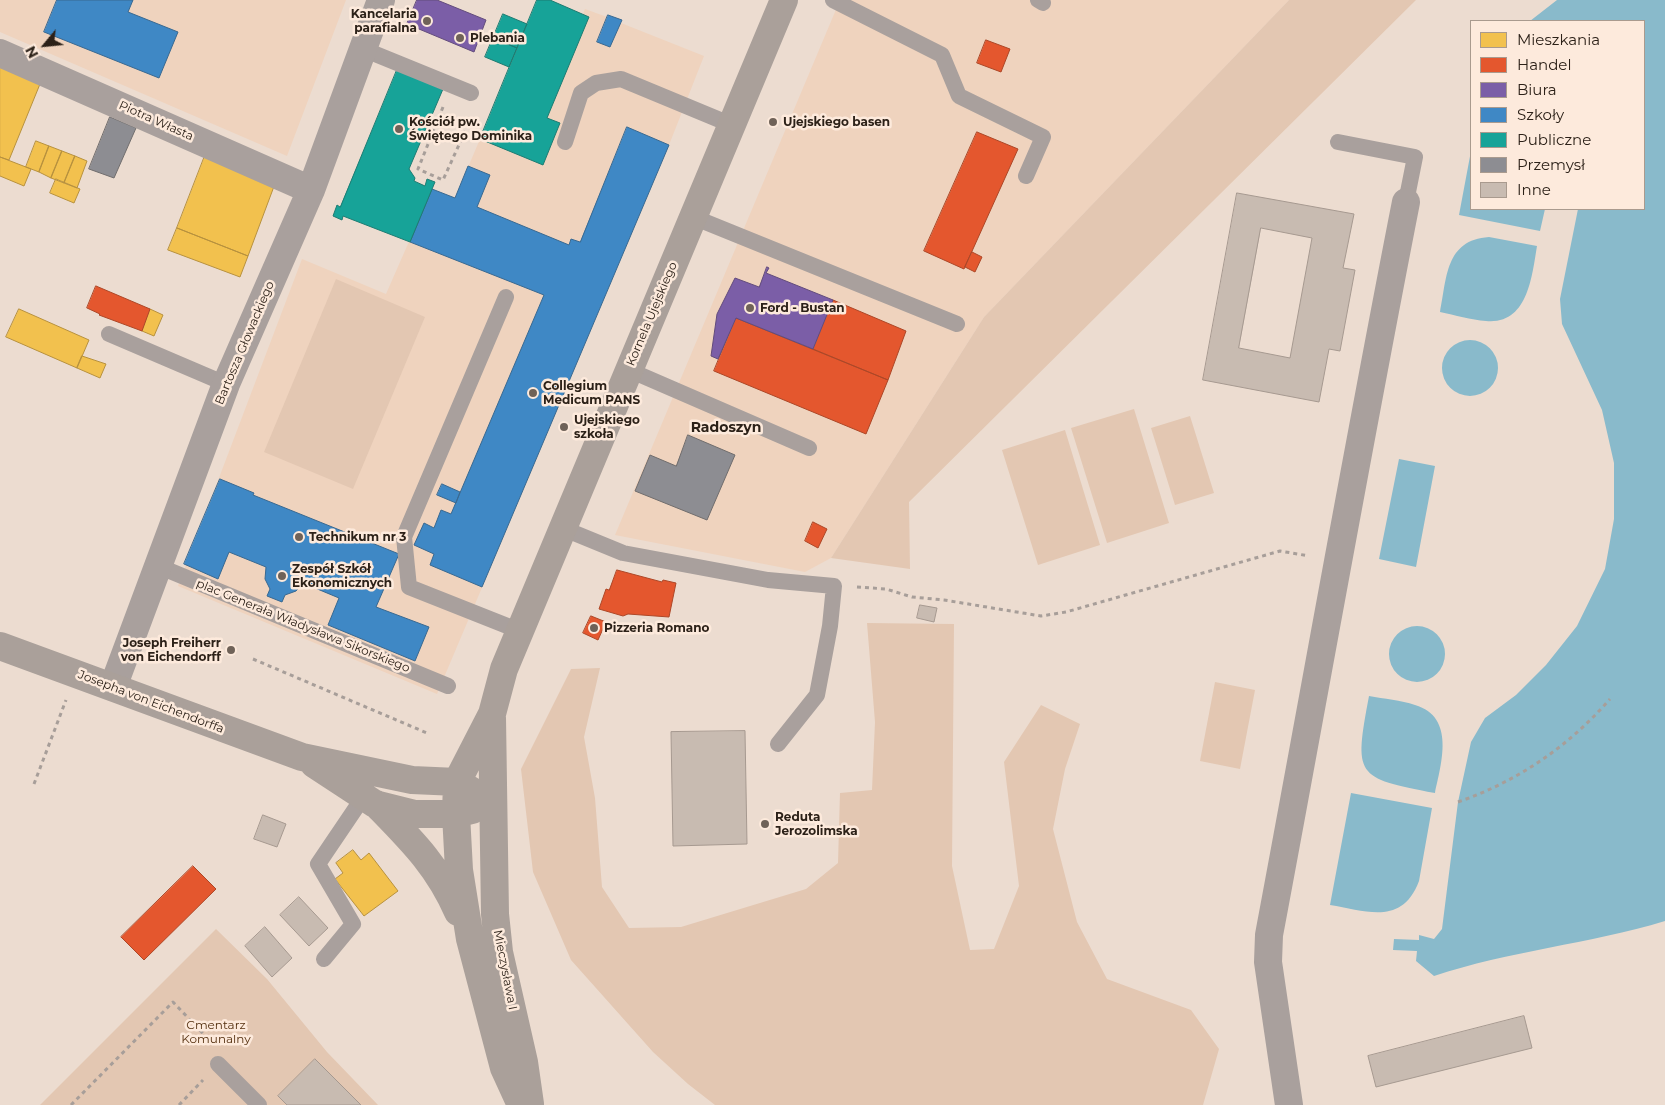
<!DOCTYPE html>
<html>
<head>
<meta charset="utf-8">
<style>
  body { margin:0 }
  #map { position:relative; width:1665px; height:1105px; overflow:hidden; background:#ecdcd0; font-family:Montserrat,sans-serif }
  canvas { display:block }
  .legend { position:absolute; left:1470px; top:20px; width:175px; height:190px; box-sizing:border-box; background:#fdeadc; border:1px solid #a99a8e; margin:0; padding:6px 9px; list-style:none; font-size:15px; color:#2c2118 }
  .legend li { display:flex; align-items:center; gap:10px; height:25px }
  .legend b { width:25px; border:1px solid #a99a8e }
  .north { position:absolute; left:20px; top:20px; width:50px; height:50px; -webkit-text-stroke:4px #fdeadc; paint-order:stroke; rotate:242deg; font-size:14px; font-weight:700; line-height:20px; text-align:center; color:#2c2118 }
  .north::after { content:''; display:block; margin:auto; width:18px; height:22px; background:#2c2118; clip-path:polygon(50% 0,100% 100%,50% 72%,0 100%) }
</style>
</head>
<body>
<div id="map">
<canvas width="1665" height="1105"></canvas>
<ul class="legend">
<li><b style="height:14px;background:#f2c14e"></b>Mieszkania</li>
<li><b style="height:14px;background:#e4572e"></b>Handel</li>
<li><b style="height:14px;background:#7b5ea7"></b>Biura</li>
<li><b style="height:14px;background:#3f88c5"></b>Szkoły</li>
<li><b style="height:14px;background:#17a398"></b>Publiczne</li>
<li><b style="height:14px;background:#8d8d92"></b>Przemysł</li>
<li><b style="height:14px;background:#c8bbb1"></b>Inne</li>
</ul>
<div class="north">N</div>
</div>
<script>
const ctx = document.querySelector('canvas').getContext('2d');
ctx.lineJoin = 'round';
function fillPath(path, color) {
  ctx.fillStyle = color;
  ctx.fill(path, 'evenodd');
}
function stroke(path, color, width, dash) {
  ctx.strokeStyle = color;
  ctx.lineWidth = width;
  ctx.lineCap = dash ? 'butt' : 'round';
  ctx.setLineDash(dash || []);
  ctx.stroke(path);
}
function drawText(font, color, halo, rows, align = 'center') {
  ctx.font = font + ' Montserrat,sans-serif';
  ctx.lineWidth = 5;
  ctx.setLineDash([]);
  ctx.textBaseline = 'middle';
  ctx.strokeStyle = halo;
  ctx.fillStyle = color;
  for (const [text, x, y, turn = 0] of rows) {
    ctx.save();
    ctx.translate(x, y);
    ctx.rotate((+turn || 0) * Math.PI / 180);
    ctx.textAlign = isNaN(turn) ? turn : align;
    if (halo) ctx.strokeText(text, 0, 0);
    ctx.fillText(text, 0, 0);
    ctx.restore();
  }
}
const built = new Path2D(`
  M0 0H346L287 156 0 32Z
  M537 0H550L583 14 585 9 607 17 608 15 622 20 621 23 704 56 669 145 437 694 178 586 302 259 386 294 432 189 455 198 480 139 509 68 485 57 503 14 527 24Z
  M840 0H1289L984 317 831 558 805 572 615 535Z`);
const green = new Path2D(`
  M1289 0H1416L909 502 910 569 831 558 984 317Z
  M336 279 425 317 353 489 264 452Z
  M1134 409 1169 523 1107 543 1071 428Z
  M1190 416 1214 493 1175 505 1151 428Z
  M1065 430 1100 545 1038 565 1002 450Z
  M867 623 954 624 952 866 970 950 994 949 1019 886 1004 762 1041 705 1080 724 1065 769 1053 829 1077 922 1107 979 1191 1010 1219 1049 1203 1105H715L688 1084 653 1052 571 960 533 872 521 769 571 669 600 668 584 737 595 798 602 887 629 928 681 927 806 889 838 863 840 793 872 790 875 722Z
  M1215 682 1255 690 1240 769 1200 761Z
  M216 929 267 979 327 1052 378 1105H40Z`);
const water = new Path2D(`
  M1557 0H1665V921C1589 944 1509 951 1434 976L1416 961 1417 951 1393 950 1394 939 1419 940V935L1434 939 1442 929 1458 802 1471 742 1485 718 1516 695 1546 665 1577 626 1605 569 1614 519V463L1602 410 1562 324 1560 299 1578 209H1644V21H1530Z
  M1471 151V209H1545L1540 231 1459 215Z
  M1489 237 1537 246C1532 276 1528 325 1486 321 1471 320 1455 315 1440 312 1447 278 1445 240 1489 237Z
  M1442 368a28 28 0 1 1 56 0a28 28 0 1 1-56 0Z
  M1399 459 1435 466 1416 567 1379 559Z
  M1389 654a28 28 0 1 1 56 0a28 28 0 1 1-56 0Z
  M1369 696C1384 699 1401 700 1415 705 1456 717 1441 764 1435 793 1355 778 1354 776 1369 696Z
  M1351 793 1432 808 1419 881C1402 926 1367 911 1330 905Z`);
const homes = new Path2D(`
  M0 67 40 84 9 160 0 157Z
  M36 141 49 146 39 172 26 167Z
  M49 146 62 151 51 178 39 172Z
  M62 151 75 156 64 183 51 178Z
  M206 153 276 181 248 256 177 228Z
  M75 156 87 161 77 188 64 183Z
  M0 157 31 169 24 186 0 176Z
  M56 179 80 189 74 203 50 193Z
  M177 228 248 256 240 277 168 250Z
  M19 309 89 340 77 368 6 337Z
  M150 309 163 315 154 336 142 331Z
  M82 356 106 364 100 378 77 368Z
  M353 850 361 860 369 853 398 891 364 916 335 879 343 873 336 863Z`);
const shops = new Path2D(`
  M986 40 1010 49 1001 72 977 63Z
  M977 132 1018 149 964 269 924 251Z
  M972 252 982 257 975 272 965 267Z
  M96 286 150 309 142 331 99 315 100 314 87 308Z
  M833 300 906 331 888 380 813 349Z
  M736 318 888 380 866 434 714 371Z
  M813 522 827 529 818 548 805 541Z
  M617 570 662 582 663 580 676 583 669 617 628 614 623 616 599 609 606 589 609 590Z
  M591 616 606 622 598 640 583 633Z
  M193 866 216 889 144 960 121 937Z`);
const offices = new Path2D(`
  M417 0H437L486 20 474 52 407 24Z
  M767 267 769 268 766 273 833 300 813 349 736 318 718 359 711 356 717 314 735 278 759 287Z`);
const schools = new Path2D(`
  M57 0H133L128 12 178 32 159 78 44 32Z
  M608 15 622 20 610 47 597 42Z
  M627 127 669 145 482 587 430 565 434 554 414 545 424 523 434 528 441 510 451 514 544 295 410 242 432 189 455 198 468 166 490 175 477 207 569 245 571 239 580 242Z
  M220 479 254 493 253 495 399 554 376 607 429 627 415 661 328 625 339 598 303 583 296 591 285 595 282 602 267 596 270 589 265 579 266 567 229 552 218 579 184 564Z
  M442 484 460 492 456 503 437 495Z`);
const public = new Path2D(`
  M537 0H550L589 17 547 118 560 123 543 165 480 139Z
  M503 14 527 24 517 48 493 38Z
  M493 38 517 48 509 67 485 57Z
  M397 70 443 89 409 169 415 178 414 181 425 186 427 179 435 182 410 242 343 216 342 220 333 216 337 205 340 207Z`);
const industry = new Path2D(`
  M110 117 136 128 114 178 89 169Z
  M688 435 735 455 707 520 635 491 650 455 676 466Z`);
const building = new Path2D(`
  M1237 193 1354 214 1343 268 1355 270 1340 351 1329 349 1319 402 1203 380ZM1261 228 1312 238 1290 358 1239 348Z
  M920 605 937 608 934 622 917 618Z
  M745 731 747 844 673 846 671 732Z
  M263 815 286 824 277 847 254 839Z
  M299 897 328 928 309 946 280 915Z
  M265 927 292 958 272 977 245 946Z
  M1524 1016 1532 1048 1376 1087 1368 1056Z
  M315 1059 361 1105H287L278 1096Z`);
const path = new Path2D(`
  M443 107 418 169 443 180 468 125 469 117
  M857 587 886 589 912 597 944 600 1041 616 1066 612 1280 551 1309 556
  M253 659 427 733
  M34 784 66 700
  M1458 802C1518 781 1568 747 1610 699
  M71 1105 173 1002 212 1043
  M179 1105 203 1080`);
const lane = new Path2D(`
  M833 0 942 55 959 96 1043 137 1026 176
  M1038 0 1043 3
  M363 49 471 93
  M565 142 581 93 596 83 621 79 732 125
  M1338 142 1415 157 1406 202
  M693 217 957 324
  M506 297 404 537 409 587 520 631
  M109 334 226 384
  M629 370 809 448
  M562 528 623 553 768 580 834 586 830 626 817 695 778 744
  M158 566 448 686
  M324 959 353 924 318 864 364 796
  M218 1064 259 1105`);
const street = new Path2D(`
  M0 53 311 190
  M113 687 226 384 311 190 381 0
  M1289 1105 1268 962 1269 935C1315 690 1358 446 1406 202`);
const secondary = new Path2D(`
  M0 646 302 757 412 780 457 782 493 804
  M492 718 495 914 499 952 524 1062 530 1104
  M314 764 375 804 415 814H456L472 810
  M376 804C411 840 438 866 458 912
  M521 1105 504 1068 470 939 459 870 456 814 457 782 492 714 504 669 784 0`);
const markers = [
  [427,21,5,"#6f6258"],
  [460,38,5,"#6f6258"],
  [773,122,5,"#6f6258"],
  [399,129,5,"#6f6258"],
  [750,308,5,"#6f6258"],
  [533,393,5,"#6f6258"],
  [564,427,5,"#6f6258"],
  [299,537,5,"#6f6258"],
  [282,576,5,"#6f6258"],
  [594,628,5,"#6f6258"],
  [231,650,5,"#6f6258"],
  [765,824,5,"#6f6258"]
];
const poiNames = [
  ["Kancelaria",417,14,"right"],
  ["parafialna",417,28,"right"],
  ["Plebania",470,38],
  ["Kościół pw.",409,122],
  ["Świętego Dominika",409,136],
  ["Ujejskiego basen",783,122],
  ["Ford - Bustan",760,308],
  ["Collegium",543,386],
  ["Medicum PANS",543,400],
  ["Ujejskiego",574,420],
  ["szkoła",574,434],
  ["Technikum nr 3",309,537],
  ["Zespół Szkół",292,569],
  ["Ekonomicznych",292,583],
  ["Pizzeria Romano",604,628],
  ["Joseph Freiherr",221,643,"right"],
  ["von Eichendorff",221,657,"right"],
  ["Reduta",775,817],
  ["Jerozolimska",775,831]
];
const streetNames = [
  ["Piotra Własta",156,121,24],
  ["Kornela Ujejskiego",652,314,-67],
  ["Bartosza Głowackiego",245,343,-67],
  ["plac Generała Władysława Sikorskiego",303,626,22],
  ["Josepha von Eichendorffa",151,702,21],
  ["Mieczysława I",505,970,79]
];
const parkNames = [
  ["Cmentarz",216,1025],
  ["Komunalny",216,1039]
];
const neighbourhoodNames = [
  ["Radoszyn",726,428]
];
fillPath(built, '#efd3be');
fillPath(green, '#e3c7b2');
fillPath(water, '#89bacb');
fillPath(homes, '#f2c14e');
stroke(homes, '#b7913e', 1);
fillPath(shops, '#e4572e');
stroke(shops, '#ad4727', 1);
fillPath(offices, '#7b5ea7');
stroke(offices, '#634c7c', 1);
fillPath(schools, '#3f88c5');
stroke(schools, '#396991', 1);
fillPath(public, '#17a398');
stroke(public, '#1d7c72', 1);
fillPath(industry, '#8d8d92');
stroke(industry, '#706d6d', 1);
fillPath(building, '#c8bbb1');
stroke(building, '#a69990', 1);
stroke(path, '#a79e99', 3, [4, 4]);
stroke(lane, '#a9a09d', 16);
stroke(street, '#a9a09d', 28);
stroke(secondary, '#aaa09a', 28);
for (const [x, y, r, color] of markers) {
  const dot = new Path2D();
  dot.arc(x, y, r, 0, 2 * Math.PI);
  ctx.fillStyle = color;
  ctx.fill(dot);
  stroke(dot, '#fdeadc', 2);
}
drawText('bold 12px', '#2c2118', '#fdeadc', poiNames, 'left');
drawText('12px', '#2c2118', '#fdeadc', streetNames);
drawText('12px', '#542f0e', '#fdeadc', parkNames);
drawText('bold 14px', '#2c2118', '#fdeadc', neighbourhoodNames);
</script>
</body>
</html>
